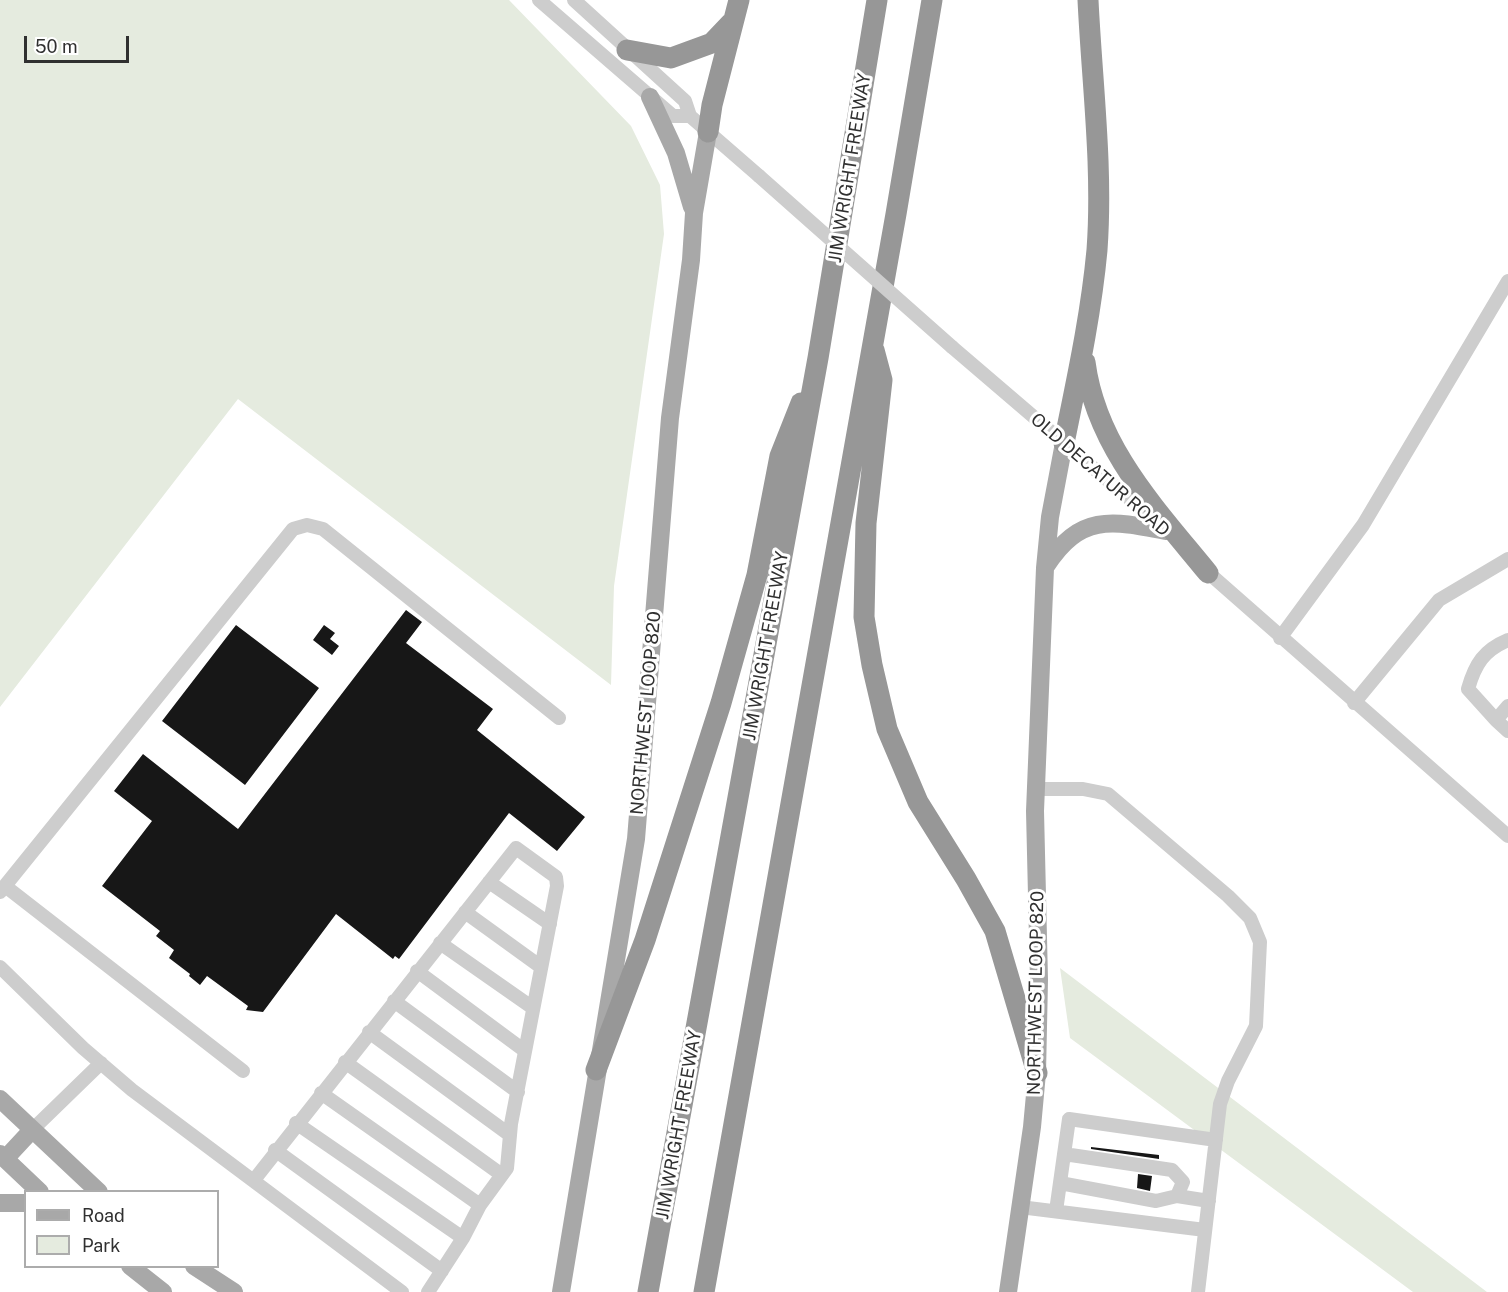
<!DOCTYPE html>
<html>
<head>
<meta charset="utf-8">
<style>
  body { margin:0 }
  #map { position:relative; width:1508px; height:1292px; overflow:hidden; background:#fff; font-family:"Public Sans",sans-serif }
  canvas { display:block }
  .legend { position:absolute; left:24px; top:1190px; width:195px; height:78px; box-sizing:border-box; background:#fff; border:2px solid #acacac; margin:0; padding:8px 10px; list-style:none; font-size:18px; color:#303030 }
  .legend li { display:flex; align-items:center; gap:12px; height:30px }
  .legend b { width:30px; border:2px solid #acacac }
  .scale { position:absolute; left:24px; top:36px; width:105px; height:27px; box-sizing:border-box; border:3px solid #303030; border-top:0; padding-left:8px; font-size:18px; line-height:21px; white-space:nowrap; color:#303030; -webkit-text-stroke:4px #fff; paint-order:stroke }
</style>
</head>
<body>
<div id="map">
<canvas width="1508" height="1292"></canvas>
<ul class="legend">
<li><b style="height:8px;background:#a8a8a8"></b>Road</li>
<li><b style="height:16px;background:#e5ebdf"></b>Park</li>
</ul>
<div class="scale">50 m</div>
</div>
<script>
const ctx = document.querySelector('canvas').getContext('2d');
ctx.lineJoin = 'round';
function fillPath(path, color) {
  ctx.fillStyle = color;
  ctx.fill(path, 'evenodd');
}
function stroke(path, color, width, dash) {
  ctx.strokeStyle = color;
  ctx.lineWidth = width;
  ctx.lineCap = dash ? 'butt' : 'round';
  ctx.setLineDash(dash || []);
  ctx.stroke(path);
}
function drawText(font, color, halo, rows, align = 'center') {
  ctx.font = font + ' "Public Sans",sans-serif';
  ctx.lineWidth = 6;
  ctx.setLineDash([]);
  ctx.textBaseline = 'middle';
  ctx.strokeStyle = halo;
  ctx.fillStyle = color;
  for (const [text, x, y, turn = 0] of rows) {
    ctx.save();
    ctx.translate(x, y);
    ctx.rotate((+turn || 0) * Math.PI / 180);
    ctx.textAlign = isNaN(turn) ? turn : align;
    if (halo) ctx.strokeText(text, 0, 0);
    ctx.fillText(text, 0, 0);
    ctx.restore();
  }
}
const green = new Path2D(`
  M0 0H509L631 126 660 185 664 234 614 586 611 685 238 399 0 707Z
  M1060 968 1487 1292H1413L1070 1038Z`);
const building = new Path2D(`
  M406 610 422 622 406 643 493 709 477 730 585 817 557 851 509 813 399 959 395 956 393 959 336 914 263 1012 246 1010 248 1006 207 976 200 985 189 976 190 974 169 958 174 950 156 936 160 931 102 886 152 821 114 791 143 754 238 829Z
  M236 625 319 688 245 785 162 721Z
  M324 625 335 633 330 639 339 646 332 655 313 640Z
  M1091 1147 1159 1155V1159L1091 1149Z
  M1138 1174 1152 1176 1150 1191 1137 1188Z`);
const minor = new Path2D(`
  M539 0 673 116H690
  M574 0 685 101 690 116 759 176
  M952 347 1160 525
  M1203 568 1508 836
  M1280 638 1363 525 1508 281
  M1354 703 1439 600 1508 559
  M1508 706 1496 720 1508 731
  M1496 720 1468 689C1475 664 1484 650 1508 640
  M1036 789H1083L1108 794 1228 896 1250 918 1260 942 1256 1026 1228 1081 1220 1104 1198 1292
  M489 882 550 924
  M5 886 243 1071
  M0 892 293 529 307 525 323 529 559 718
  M465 912 541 967
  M440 943 533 1008
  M0 967 83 1048 132 1090 402 1292
  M417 971 525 1051
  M394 1001 518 1092
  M369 1032 510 1135
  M345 1062 502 1175
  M321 1093 480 1205
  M296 1123 463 1238
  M31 1131 101 1063
  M275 1150 442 1271
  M254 1180 516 848 556 877 557 886 511 1124 507 1168 480 1205 463 1238 428 1292
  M1060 1183 1156 1201 1177 1196 1183 1182 1172 1170 1064 1154
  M1177 1196 1209 1201
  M1020 1207 1205 1230
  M1056 1211 1069 1119 1216 1140`);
const major = new Path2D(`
  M650 97 676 153 692 207
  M1046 566C1080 514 1110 520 1166 531
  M0 1099 99 1192
  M0 1154 40 1192
  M5 1159 31 1131
  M0 1203H26
  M130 1266 163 1292
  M194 1266 234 1292
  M561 1292 636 839 670 418 691 260 694 213 708 132
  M1008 1292 1032 1127 1037 1073 1039 980 1035 811 1045 568 1050 517 1064 443`);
const highway = new Path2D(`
  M627 50 671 58 712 43 731 23
  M708 132 712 105 739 0
  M874 350 882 380 866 523 864 617 872 665 887 729 918 802 966 879 995 931 1037 1073
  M1085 362C1096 447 1156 509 1208 573
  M1064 443C1077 379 1091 315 1097 250 1103 167 1092 83 1088 0
  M596 1070 645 940 721 703 757 575 780 456 801 403
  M648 1292 818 358 877 0
  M704 1292 896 214 932 0`);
const minorBridge = new Path2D(`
  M759 176 952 347`);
const streetNames = [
  ["JIM WRIGHT FREEWAY",850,168,-81],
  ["OLD DECATUR ROAD",1100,475,41],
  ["JIM WRIGHT FREEWAY",766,646,-80],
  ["NORTHWEST LOOP 820",646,713,-85],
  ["NORTHWEST LOOP 820",1036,993,-89],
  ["JIM WRIGHT FREEWAY",679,1125,-80]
];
fillPath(green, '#e5ebdf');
fillPath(building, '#171717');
stroke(minor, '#cdcdcd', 14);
stroke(major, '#a8a8a8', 18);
stroke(highway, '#979797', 21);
stroke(minorBridge, '#cdcdcd', 14);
drawText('18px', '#303030', '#fff', streetNames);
</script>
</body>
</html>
